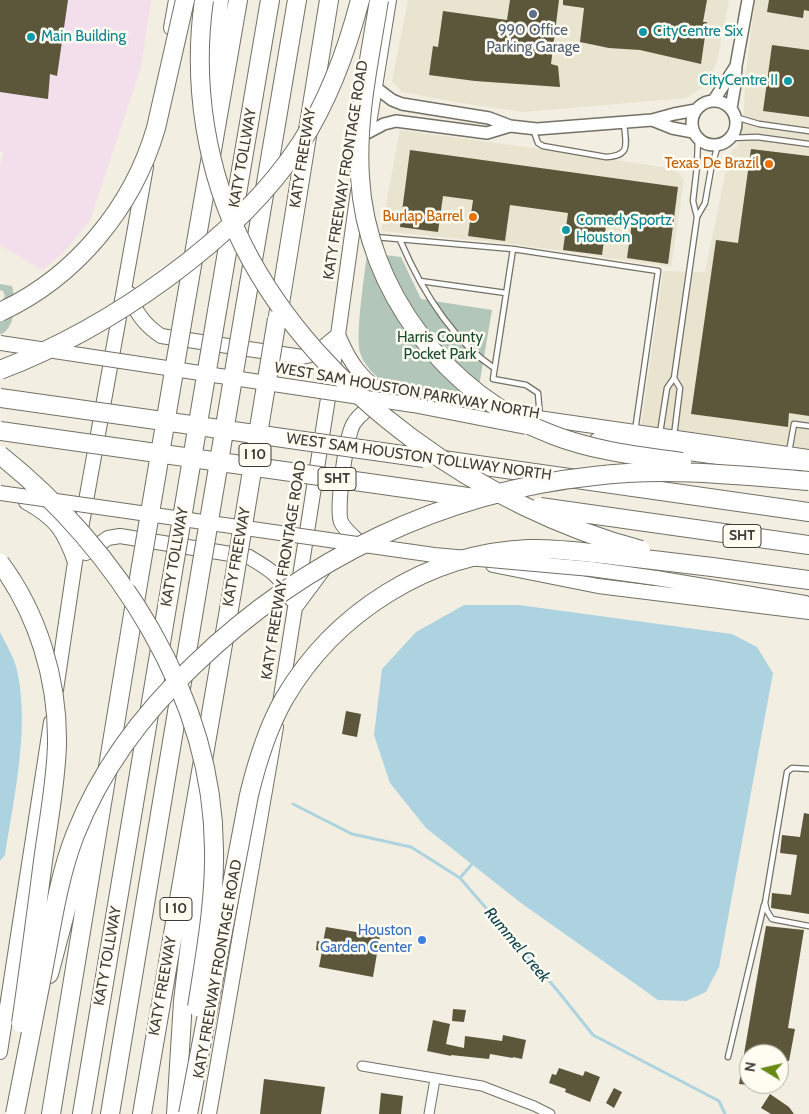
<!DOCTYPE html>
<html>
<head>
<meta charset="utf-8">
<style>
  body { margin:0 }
  #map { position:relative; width:809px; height:1114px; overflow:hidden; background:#f2efe2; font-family:Cabin,sans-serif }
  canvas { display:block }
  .north { position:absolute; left:739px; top:1044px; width:50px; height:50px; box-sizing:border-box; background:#fffcf2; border:1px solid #b1afa7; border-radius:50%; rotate:279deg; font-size:14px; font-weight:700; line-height:20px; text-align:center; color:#3c3b36 }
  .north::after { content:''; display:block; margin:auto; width:18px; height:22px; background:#66890e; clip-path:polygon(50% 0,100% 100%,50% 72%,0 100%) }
</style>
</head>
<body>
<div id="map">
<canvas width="809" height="1114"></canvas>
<div class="north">N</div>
</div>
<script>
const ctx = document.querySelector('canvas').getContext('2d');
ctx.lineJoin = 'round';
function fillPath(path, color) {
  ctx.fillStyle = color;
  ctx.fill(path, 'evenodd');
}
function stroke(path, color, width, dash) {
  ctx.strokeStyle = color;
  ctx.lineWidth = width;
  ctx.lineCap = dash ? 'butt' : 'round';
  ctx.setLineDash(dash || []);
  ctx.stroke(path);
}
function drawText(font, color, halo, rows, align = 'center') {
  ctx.font = font + ' Cabin,sans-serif';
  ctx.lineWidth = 5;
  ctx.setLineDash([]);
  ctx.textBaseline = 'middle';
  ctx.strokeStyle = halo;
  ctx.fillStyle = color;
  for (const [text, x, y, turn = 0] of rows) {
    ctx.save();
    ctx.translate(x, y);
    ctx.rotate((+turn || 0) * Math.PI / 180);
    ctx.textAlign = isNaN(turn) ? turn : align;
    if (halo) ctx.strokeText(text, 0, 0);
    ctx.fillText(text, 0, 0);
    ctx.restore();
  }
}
const built = new Path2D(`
  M408 0H729L717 61 709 83 687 98 524 112 461 103 402 92 392 81Z
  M755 0H809V450L641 426 663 271 705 272 728 160 733 149 737 148 744 109 745 79Z
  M400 130 556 151 675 169 684 179 671 267 514 244 381 231Z`);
const education = new Path2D(`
  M0 0H151L141 67 90 220 62 254 42 270 0 245V169L3 152 0 151Z`);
const green = new Path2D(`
  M367 253 401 257 421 299 492 310 477 398 384 382C375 376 364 365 361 355 354 340 365 273 367 253Z
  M0 284 12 286C16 300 16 326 2 334H0V304L5 296 3 291 0 290Z`);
const water = new Path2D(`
  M464 605H519L732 634 757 647 773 673 719 967 706 992 686 1001 658 1000 521 903 426 828 390 783 374 735 382 669 416 632Z
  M0 632C6 644 14 657 17 670 30 728 14 797 5 855L0 861Z`);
const stream = new Path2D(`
  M293 804 352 834 411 847 460 878 557 990 593 1035 719 1101 725 1114
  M460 878 472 864`);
const building = new Path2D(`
  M0 0H68L57 76 50 74 48 99 0 92Z
  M510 0H559L551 64 558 66 560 87 475 81 429 75 433 46 438 47 443 11 507 20Z
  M563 0H707L703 22H707L701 64 640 50 609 48 580 42 584 8 563 5Z
  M769 0H809V11L804 10 803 18 767 12Z
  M772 45 809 50V117L763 111Z
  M751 149 809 156V416L789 413 788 427 691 414 716 240 738 243Z
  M410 150 678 187 668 264 627 258 632 222 607 218 602 255 563 250 568 213 510 205 505 241 468 236 473 200 443 196 438 232 400 227Z
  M346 711 361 714 357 737 342 734Z
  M804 813 809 814V914L771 908 772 893 791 895 797 855 780 853 782 835 800 837Z
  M766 926 804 930 788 1028 795 1029 789 1061 779 1060V1054H744Z
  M326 927 380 936 373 977 319 967 322 951 316 950 317 941 323 942Z
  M453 1009 466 1010 464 1022 452 1021Z
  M433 1020 450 1024 446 1044 464 1048 465 1036 502 1041 503 1035 526 1040 522 1059 513 1057V1058L490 1054 489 1059 451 1055V1056L427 1051Z
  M744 1056 749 1057V1085L739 1084Z
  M559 1068 583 1076 585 1071 600 1077 590 1102 565 1092 566 1089 549 1083 552 1074 556 1075Z
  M264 1079 325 1087 321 1114H260Z
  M614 1088 622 1092 614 1108 606 1103Z
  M381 1093 403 1096 401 1114H379Z
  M770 1094 789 1107 794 1114H771L761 1108Z`);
const service = new Path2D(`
  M735 117 759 124 809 131
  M533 129 538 143 543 146 606 157C631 156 626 144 624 124
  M698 138 697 166 693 201 697 217 705 203 711 169 718 145
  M731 138 757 137 809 144
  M375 237 513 249 658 271 635 431
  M400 240C421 289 450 338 494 368
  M513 249 493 379 526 385 538 393 540 417
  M420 281 506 293
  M674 378 697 217
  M660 433 667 388 674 378 680 388 674 436
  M789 452 794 424 809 426
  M809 769 792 768 787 772 765 903 767 911 772 919 809 926
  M728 1057 764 905`);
const minor = new Path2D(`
  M362 1066 482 1086 534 1106 550 1114
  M429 1114 435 1079`);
const tertiary = new Path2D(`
  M375 87 392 100 402 104 489 118 510 126 537 129 652 120 674 114 696 110
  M714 100 736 66
  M692 123a22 22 0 1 1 44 0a22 22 0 1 1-44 0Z
  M731 108 735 85 736 66 748 0
  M652 120 672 128 693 132
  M367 133 384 124 396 121 487 133 510 126`);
const secondary = new Path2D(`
  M171 28 176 0
  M368 130 389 0
  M130 294C135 313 145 325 161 336L302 357 315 354 338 335
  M338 335C351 365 360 377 387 396
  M434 403 809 457
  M597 440 809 470
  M26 502C55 518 64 530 75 562
  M351 547 359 542C353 536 345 530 341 522 336 509 346 434 354 423 360 413 371 407 381 401
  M86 553 108 538 120 536 249 557C271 570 280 575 291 599
  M493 565 598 586 809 612
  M656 578 805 603
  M297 605 323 570
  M56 690 75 562 146 167
  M280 703 338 335 358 191
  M0 1052 51 722
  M209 1114 276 727`);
const motorway = new Path2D(`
  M208 109 219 0
  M185 306 238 0
  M217 311 270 0
  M244 313 297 0
  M278 316 329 0
  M443 460 809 512
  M674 526 809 545
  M712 567 809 580
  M49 974 89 823
  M51 1114 139 578
  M82 1114 171 583
  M110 1114 198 586
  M142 1114 232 592
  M176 1114 183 1001 199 868 203 814`);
const secondaryBridge = new Path2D(`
  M0 343 413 405 526 427
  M0 493 434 555 591 569 656 578`);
const motorwayBridge = new Path2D(`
  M204 0C192 84 206 172 244 247 319 395 484 508 641 550
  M379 0C370 58 356 118 360 177 366 290 447 396 553 435 594 451 639 456 682 462
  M0 312C76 277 133 207 156 128L185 0
  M0 370C108 329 237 241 301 143 329 99 347 50 360 0
  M0 398 424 458
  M0 431 475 498
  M0 455C117 548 213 696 214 849 215 902 205 955 197 1007
  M540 507 674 526
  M0 563C38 614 58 680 57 744 56 783 48 823 43 861 36 915 29 969 21 1023
  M139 578 185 306
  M171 583 217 311
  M198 586 244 313
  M232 592 277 319
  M15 1114C24 1066 34 1019 43 971 52 925 58 879 75 835 101 769 144 712 195 664 304 559 442 492 594 476 666 467 737 475 809 481
  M188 1114 249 795C257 762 267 729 284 699 334 613 428 553 528 549 556 548 583 552 611 555 645 559 679 563 712 567`);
const markers = [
  [533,14,5,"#5c6f8a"],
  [643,32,5,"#0f9aa8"],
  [31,37,5,"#0f9aa8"],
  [788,81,5,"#0f9aa8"],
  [769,164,5,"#e8710a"],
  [473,217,5,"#e8710a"],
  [566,230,5,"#0f9aa8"],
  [422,940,5,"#3f7fe0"]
];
const shields = [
  [255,455,32],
  [337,479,38],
  [742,536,38],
  [176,909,32]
];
const shieldNames = [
  ["I 10",255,455],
  ["SHT",337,479],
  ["SHT",742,536],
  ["I 10",176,909]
];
const serviceNames = [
  ["990 Office",533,31],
  ["Parking Garage",533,48]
];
const cultureNames = [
  ["CityCentre Six",653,32],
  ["Main Building",41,37],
  ["CityCentre II",778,81,"right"],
  ["ComedySportz",576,221],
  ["Houston",576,238]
];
const streetNames = [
  ["KATY TOLLWAY",243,158,-80],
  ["KATY FREEWAY",303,158,-81],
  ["KATY FREEWAY FRONTAGE ROAD",346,170,-81],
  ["WEST SAM HOUSTON PARKWAY NORTH",407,391,10],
  ["WEST SAM HOUSTON TOLLWAY NORTH",419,457,8],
  ["KATY TOLLWAY",175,557,-80],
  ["KATY FREEWAY",237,557,-80],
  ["KATY FREEWAY FRONTAGE ROAD",284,570,-81],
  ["KATY TOLLWAY",108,956,-80],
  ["KATY FREEWAY FRONTAGE ROAD",218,969,-80],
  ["KATY FREEWAY",163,986,-80]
];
const foodNames = [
  ["Texas De Brazil",759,164],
  ["Burlap Barrel",463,217]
];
const parkNames = [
  ["Harris County",440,338],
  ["Pocket Park",440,355]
];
const shopNames = [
  ["Houston",412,931],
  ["Garden Center",412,948]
];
const waterNames = [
  ["Rummel Creek",517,945,50]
];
fillPath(built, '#e8e4d0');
fillPath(education, '#f3deec');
fillPath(green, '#b2c7b9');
fillPath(water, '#aed3e0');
stroke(stream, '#aed3e0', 3);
fillPath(building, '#5c563a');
stroke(service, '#737065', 7);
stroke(minor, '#737065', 11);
stroke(tertiary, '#737065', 14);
stroke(secondary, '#737065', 16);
stroke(motorway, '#737065', 20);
stroke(service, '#fff', 4.5);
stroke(minor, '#fff', 9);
stroke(tertiary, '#fff', 11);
stroke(secondary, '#fff', 14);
stroke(motorway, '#fff', 18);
stroke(secondaryBridge, '#737065', 16, []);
stroke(motorwayBridge, '#737065', 20, []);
stroke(secondaryBridge, '#fff', 14);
stroke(motorwayBridge, '#fff', 18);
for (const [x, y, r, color] of markers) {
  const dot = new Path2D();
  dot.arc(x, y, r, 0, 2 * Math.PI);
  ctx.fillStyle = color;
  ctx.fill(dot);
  stroke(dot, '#fffcf2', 2);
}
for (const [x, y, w] of shields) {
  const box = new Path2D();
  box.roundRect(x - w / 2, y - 11.5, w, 23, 4);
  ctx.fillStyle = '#fffcf2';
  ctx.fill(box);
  stroke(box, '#3c3b36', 1);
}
drawText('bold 14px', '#3c3b36', null, shieldNames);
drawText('15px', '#4e5e75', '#fffcf2', serviceNames);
drawText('15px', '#0d838f', '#fffcf2', cultureNames, 'left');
drawText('15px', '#3c3b36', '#fffcf2', streetNames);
drawText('15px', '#c56008', '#fffcf2', foodNames, 'right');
drawText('15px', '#164a2e', '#fffcf2', parkNames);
drawText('15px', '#366cbe', '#fffcf2', shopNames, 'right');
drawText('italic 16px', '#0f4352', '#fffcf2', waterNames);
</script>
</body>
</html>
